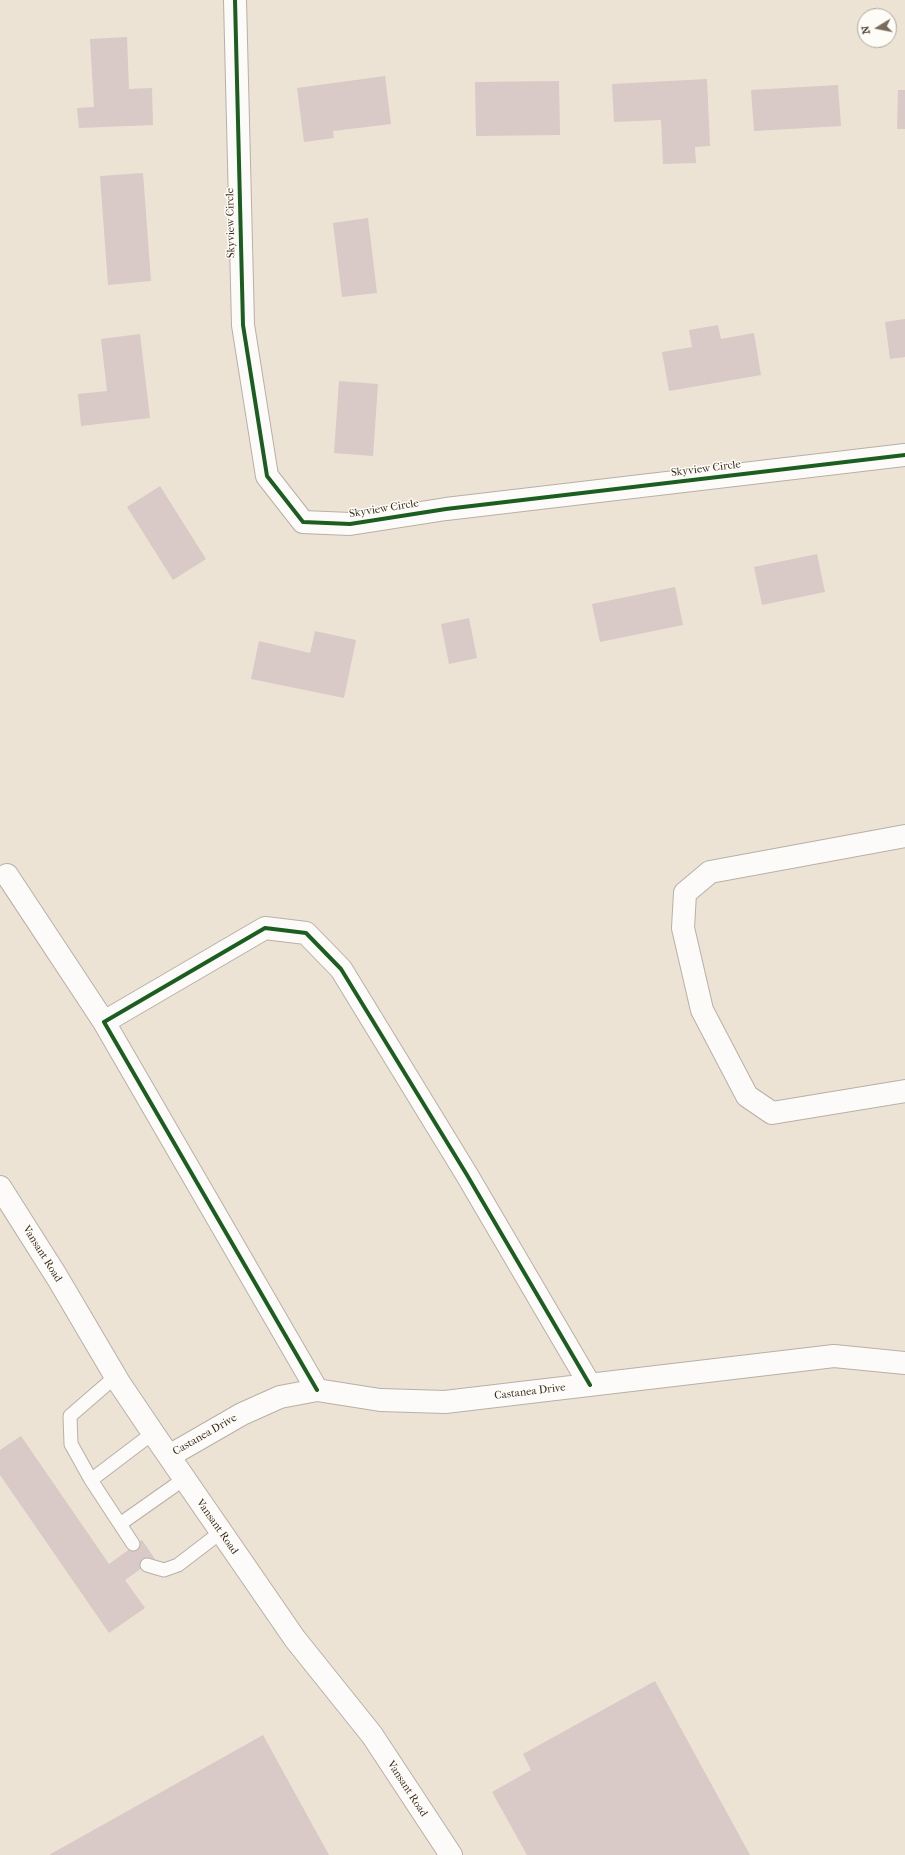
<!DOCTYPE html>
<html>
<head>
<meta charset="utf-8">
<style>
  body { margin:0 }
  #map { position:relative; width:905px; height:1855px; overflow:hidden; background:#ece3d5; font-family:"IM FELL French Canon",serif }
  canvas { display:block }
  .north { position:absolute; left:857px; top:8px; width:40px; height:40px; box-sizing:border-box; background:#fdfcf7; border:1px solid #afa8a0; border-radius:50%; rotate:260deg; font-size:11px; font-weight:700; line-height:16px; text-align:center; color:#3b2a1e }
  .north::after { content:''; display:block; margin:auto; width:14px; height:18px; background:#796b5e; clip-path:polygon(50% 0,100% 100%,50% 72%,0 100%) }
</style>
</head>
<body>
<div id="map">
<canvas width="905" height="1855"></canvas>
<div class="north">N</div>
</div>
<script>
const ctx = document.querySelector('canvas').getContext('2d');
ctx.lineJoin = 'round';
function fillPath(path, color) {
  ctx.fillStyle = color;
  ctx.fill(path, 'evenodd');
}
function stroke(path, color, width, dash) {
  ctx.strokeStyle = color;
  ctx.lineWidth = width;
  ctx.lineCap = dash ? 'butt' : 'round';
  ctx.setLineDash(dash || []);
  ctx.stroke(path);
}
function drawText(font, color, halo, rows, align = 'center') {
  ctx.font = font + ' "IM FELL French Canon",serif';
  ctx.lineWidth = 3;
  ctx.setLineDash([]);
  ctx.textBaseline = 'middle';
  ctx.strokeStyle = halo;
  ctx.fillStyle = color;
  for (const [text, x, y, turn = 0] of rows) {
    ctx.save();
    ctx.translate(x, y);
    ctx.rotate((+turn || 0) * Math.PI / 180);
    ctx.textAlign = isNaN(turn) ? turn : align;
    if (halo) ctx.strokeText(text, 0, 0);
    ctx.fillText(text, 0, 0);
    ctx.restore();
  }
}
const building = new Path2D(`
  M127 37 129 89 152 88 153 125 79 128 77 108 94 107 90 39Z
  M385 76 391 124 333 131 334 138 304 142 297 88Z
  M707 79 710 146 695 147 696 163 663 164 661 120 614 122 612 84Z
  M559 81 560 135 476 136 475 82Z
  M838 85 841 126 754 131 751 90Z
  M898 90H905V129H897Z
  M143 173 151 281 108 285 100 176Z
  M368 218 377 293 342 297 333 223Z
  M905 319V357L890 359 885 322Z
  M718 325 721 339 754 333 761 375 669 391 662 352 692 347 689 330Z
  M140 334 150 418 81 426 78 394 107 391 101 339Z
  M339 381 378 384 373 456 334 453Z
  M160 486 206 559 173 580 127 507Z
  M817 554 825 592 762 605 754 567Z
  M675 587 683 625 600 642 592 604Z
  M469 618 477 658 449 664 441 624Z
  M315 631 356 640 344 698 251 679 259 641 310 653Z
  M21 1436 109 1564 142 1540 155 1559 125 1580 145 1608 109 1633 0 1475V1450Z
  M655 1681 750 1855H527L492 1792 531 1770 523 1754Z
  M263 1735 329 1855H49Z`);
const lane = new Path2D(`
  M115 1377 70 1416 71 1444 91 1480 133 1544
  M91 1480 153 1433
  M120 1524 184 1479
  M147 1565 164 1570 178 1565 221 1532`);
const street = new Path2D(`
  M235 0 243 325 267 476 303 522 350 524 446 509 905 455
  M905 836 710 872 685 893 683 928 702 1010 747 1096 772 1113 905 1091
  M7 875 104 1022
  M0 1187 57 1277 120 1384 153 1433 295 1639 372 1735 451 1855
  M317 1390 104 1022 265 928 306 933 341 969 467 1175 590 1385
  M169 1456 242 1414 280 1397 317 1390 380 1400 445 1402 834 1356 905 1363`);
const cycleway = new Path2D(`
  M235 0 243 325 267 476 303 522 350 524 446 509 905 455
  M317 1390 104 1022 265 928 306 933 341 969 467 1175 590 1385`);
const streetNames = [
  ["Skyview Circle",231,223,-91],
  ["Skyview Circle",706,469,-7],
  ["Skyview Circle",384,509,-9],
  ["Vansant Road",42,1254,58],
  ["Castanea Drive",530,1392,-7],
  ["Castanea Drive",205,1435,-30],
  ["Vansant Road",217,1527,55],
  ["Vansant Road",407,1789,57]
];
fillPath(building, '#d9c9c7');
stroke(lane, '#b8b0a6', 15);
stroke(street, '#b8b0a6', 24);
stroke(lane, '#fcfbf9', 13);
stroke(street, '#fcfbf9', 22);
stroke(cycleway, '#1b5e20', 4);
drawText('11px', '#3b2a1e', '#fdfcf7', streetNames);
</script>
</body>
</html>
